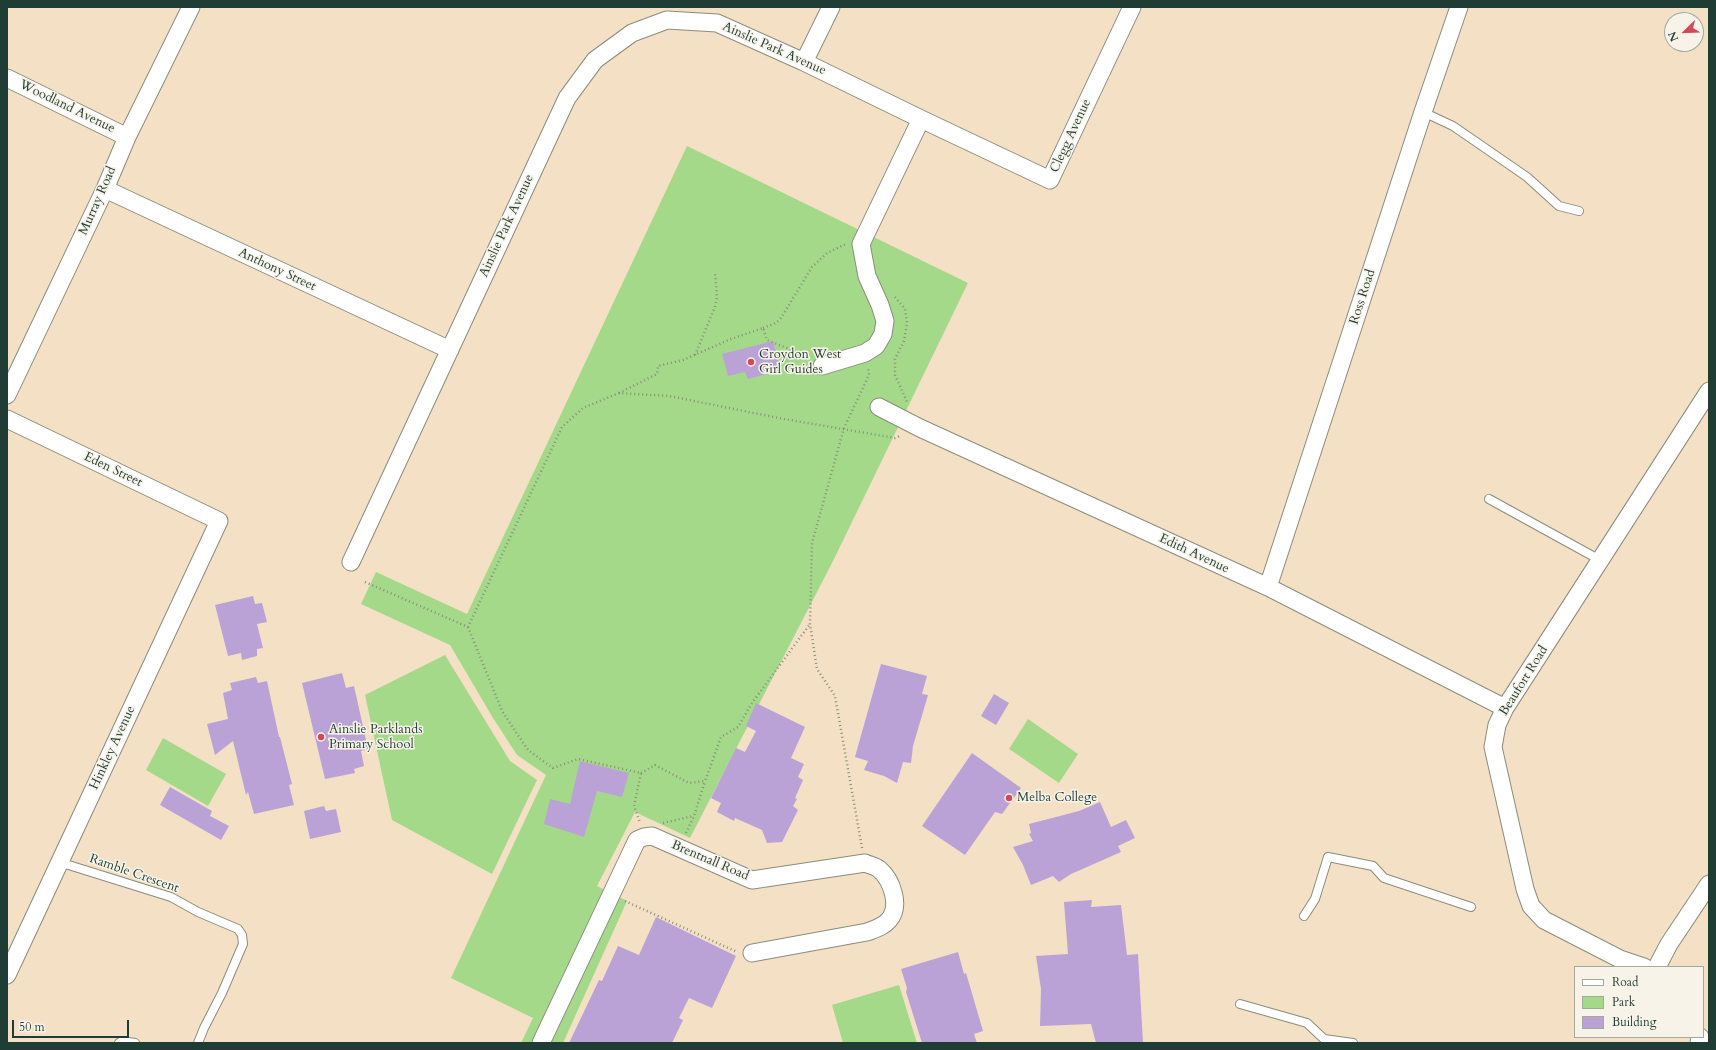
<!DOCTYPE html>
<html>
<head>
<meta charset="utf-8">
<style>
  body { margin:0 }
  #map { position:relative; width:1716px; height:1050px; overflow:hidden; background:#f3e0c5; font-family:Cardo,serif }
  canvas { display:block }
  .frame { position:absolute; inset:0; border:8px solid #1f3d34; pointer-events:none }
  .legend { position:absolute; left:1574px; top:966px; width:130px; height:72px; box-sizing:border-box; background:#f7f3e8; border:1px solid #a1aaa0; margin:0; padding:5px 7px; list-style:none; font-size:12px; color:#1f3d34 }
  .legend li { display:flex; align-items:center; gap:8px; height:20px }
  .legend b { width:20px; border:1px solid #a1aaa0 }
  .north { position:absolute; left:1664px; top:12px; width:40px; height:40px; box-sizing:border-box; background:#f7f3e8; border:1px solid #a1aaa0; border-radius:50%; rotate:247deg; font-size:11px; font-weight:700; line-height:16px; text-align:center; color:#1f3d34 }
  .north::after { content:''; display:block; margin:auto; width:14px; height:18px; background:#d1495b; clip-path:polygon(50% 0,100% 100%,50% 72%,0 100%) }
  .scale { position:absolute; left:12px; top:1020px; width:117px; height:18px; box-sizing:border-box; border:2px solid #1f3d34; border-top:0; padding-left:5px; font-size:12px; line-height:14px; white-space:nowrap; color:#1f3d34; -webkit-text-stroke:3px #f7f3e8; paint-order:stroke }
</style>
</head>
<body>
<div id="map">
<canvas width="1716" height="1050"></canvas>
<div class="frame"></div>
<ul class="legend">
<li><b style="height:5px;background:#fff"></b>Road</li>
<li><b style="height:11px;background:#a4d98a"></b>Park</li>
<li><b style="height:11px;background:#bba2d6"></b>Building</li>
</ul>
<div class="north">N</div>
<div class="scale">50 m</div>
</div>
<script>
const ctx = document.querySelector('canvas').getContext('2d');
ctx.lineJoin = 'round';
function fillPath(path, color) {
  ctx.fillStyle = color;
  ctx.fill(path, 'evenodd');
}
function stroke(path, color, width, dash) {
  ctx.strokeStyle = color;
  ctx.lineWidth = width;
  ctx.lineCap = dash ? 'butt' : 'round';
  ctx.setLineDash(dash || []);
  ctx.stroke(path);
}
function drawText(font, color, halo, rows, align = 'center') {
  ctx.font = font + ' Cardo,serif';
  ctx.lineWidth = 3;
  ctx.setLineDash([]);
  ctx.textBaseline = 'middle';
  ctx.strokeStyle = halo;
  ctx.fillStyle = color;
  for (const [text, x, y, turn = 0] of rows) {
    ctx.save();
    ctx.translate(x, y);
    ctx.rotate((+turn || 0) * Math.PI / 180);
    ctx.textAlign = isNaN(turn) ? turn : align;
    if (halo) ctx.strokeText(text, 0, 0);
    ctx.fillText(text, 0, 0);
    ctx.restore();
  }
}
const green = new Path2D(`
  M687 146 968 283 834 559 690 838 635 812 597 886 627 901 563 1043H521L533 1018 451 978 546 775 517 755 493 718 450 645 361 604 376 572 467 614Z
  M445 655 510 761 537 780 492 874 392 820 365 695Z
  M1028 719 1078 754 1059 783 1009 749Z
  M163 738 226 774 208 806 146 770Z
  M899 985 917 1043H843L832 1005Z`);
const building = new Path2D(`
  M773 341 781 370 748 379 745 372 728 376 722 354Z
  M253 596 255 604 262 603 267 622 257 624 263 648 257 649V656L242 660 241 653 228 656 215 605Z
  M881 664 927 676 922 694 928 695 913 746 911 763 903 762 897 783 884 776 864 770 868 761 855 757Z
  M342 673 346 688 354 686 368 749 361 751 364 766 354 769 355 773 325 779 302 683Z
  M256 677 258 683 267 681 279 737H280L292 784 289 785 294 805 254 814 248 792 246 795 233 741 215 755 207 724 228 719 223 693 232 690 230 683Z
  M994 694 1009 703 996 725 981 716Z
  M756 703 805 727 791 758 804 764 798 777 803 780 795 798 797 799 793 806 798 810 782 842 767 843 762 830 735 818 734 821 717 812 721 803 711 798 736 748 745 752 756 731 746 726Z
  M972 753 1021 788 1002 814 995 812 965 855 922 826Z
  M580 761 629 773 622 797 597 791 584 837 544 824 550 799 570 804Z
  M170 787 212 811 210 816 229 826 221 840 160 805Z
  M1100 802 1111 827 1126 820 1135 838 1118 846 1121 852 1071 874 1059 882 1053 876 1031 885 1023 865 1013 847 1033 841 1029 834 1031 833 1029 824 1079 811Z
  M324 806 326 811 336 809 341 832 310 839 304 811Z
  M1092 900 1091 907 1121 905 1127 955 1138 954 1143 1043H1096L1091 1024 1040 1026 1041 989 1036 956 1068 954 1064 902Z
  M656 917 736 956 712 1008 689 998 679 1018 683 1020 672 1043H569L599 980 602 981 618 946 639 955Z
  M958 952 964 974 966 973 983 1031 974 1034 977 1043H922L906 992 907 988 901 969Z`);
const path = new Path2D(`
  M895 297 905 309 907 323 904 341 895 359V375L907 402
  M763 328 776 323 781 318 812 267 827 253 846 244
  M695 355 715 307 717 298 715 272
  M619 393 657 374 658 366 683 360 731 339 763 328 767 340 809 357
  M365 582 468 627 562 427 583 408 619 393 669 396 784 419 895 438 900 436
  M468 627 502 711 528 750 553 768 578 759 641 773 634 806 640 823
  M641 773 655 765 689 783 705 781 721 737 738 727 752 703 810 624
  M663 823 693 816
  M686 833 694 816 705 781
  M862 848 835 696 817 669 810 624 812 543 844 428 869 375 868 367
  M625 901 737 952`);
const lane = new Path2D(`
  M1423 112 1453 126 1527 177 1559 206 1579 211
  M1489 499 1600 560
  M59 862 171 897 198 912 238 929 242 935 243 944 222 993 204 1028 198 1043
  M1304 916 1315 899 1328 857 1373 866 1384 878 1471 907
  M1240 1004 1307 1023 1324 1039 1353 1043
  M119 1043 122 1041 135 1043`);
const street = new Path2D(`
  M804 62 831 7
  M7 78 127 137
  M921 119 1050 180 1132 7
  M105 189 450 350
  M7 395 105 189 127 137 191 7
  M879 407 920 428 1268 587 1505 708
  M7 419 219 521 7 975
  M351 562 567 98 595 60 632 33 667 20 717 23 804 62 921 119 861 244 867 276 880 305 885 321 883 334 876 346 865 353 822 366
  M1268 587 1423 112 1459 7
  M1644 967 1620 959 1544 920 1531 906 1525 889 1493 747 1497 725 1505 708 1709 391
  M1657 967 1669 944 1709 884
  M541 1043 637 840 644 837 652 836 752 880 865 863C869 865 875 866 879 869 892 880 901 906 889 920 883 927 875 929 867 932L752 953
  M1699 1043 1700 1037`);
const markers = [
  [751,362,4,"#d1495b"],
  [321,737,4,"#d1495b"],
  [1009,798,4,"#d1495b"]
];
const streetNames = [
  ["Ainslie Park Avenue",774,49,24],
  ["Woodland Avenue",67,107,26],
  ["Clegg Avenue",1071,136,-65],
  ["Murray Road",98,201,-66],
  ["Ainslie Park Avenue",507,226,-65],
  ["Anthony Street",277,270,25],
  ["Ross Road",1363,297,-72],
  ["Eden Street",113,470,26],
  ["Edith Avenue",1194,554,25],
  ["Beaufort Road",1524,681,-58],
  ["Hinkley Avenue",113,748,-65],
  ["Brentnall Road",710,861,23],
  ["Ramble Crescent",134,874,19]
];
const poiNames = [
  ["Croydon West",759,355],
  ["Girl Guides",759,370],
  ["Ainslie Parklands",329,730],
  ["Primary School",329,745],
  ["Melba College",1017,798]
];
fillPath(green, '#a4d98a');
fillPath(building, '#bba2d6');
stroke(lane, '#898e7c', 10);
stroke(street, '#898e7c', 19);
stroke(path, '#898e7c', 2.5, [1, 3]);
stroke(lane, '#fff', 8);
stroke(street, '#fff', 17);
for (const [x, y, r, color] of markers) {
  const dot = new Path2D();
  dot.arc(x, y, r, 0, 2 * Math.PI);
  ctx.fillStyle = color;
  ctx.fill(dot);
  stroke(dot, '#f7f3e8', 1.5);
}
drawText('13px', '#1f3d34', '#f7f3e8', streetNames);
drawText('13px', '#1f3d34', '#f7f3e8', poiNames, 'left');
</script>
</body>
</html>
